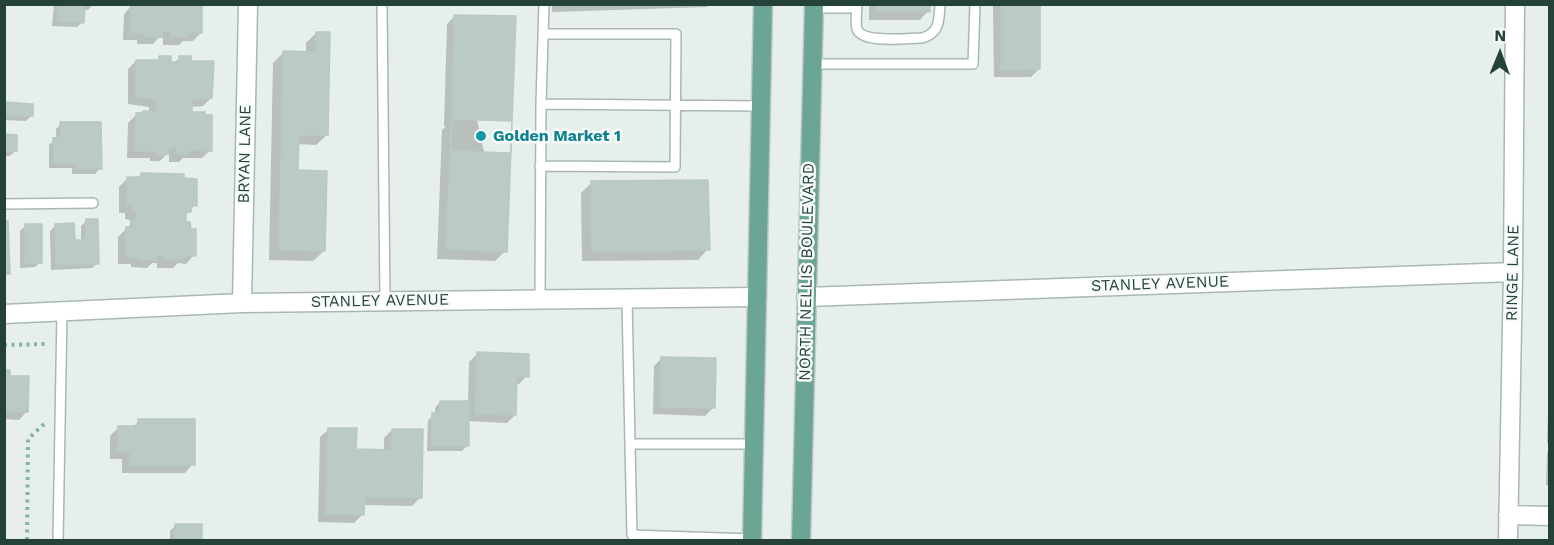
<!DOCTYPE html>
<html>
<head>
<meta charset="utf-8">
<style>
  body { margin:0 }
  #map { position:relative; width:1554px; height:545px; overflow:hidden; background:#e6efeb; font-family:"Work Sans",sans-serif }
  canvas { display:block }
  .frame { position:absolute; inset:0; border:6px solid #24423a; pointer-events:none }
  .north { position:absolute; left:1470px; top:24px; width:60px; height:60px; -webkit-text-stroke:4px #f7fbf9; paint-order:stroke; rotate:1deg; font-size:16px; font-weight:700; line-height:24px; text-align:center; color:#24423a }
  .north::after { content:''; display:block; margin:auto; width:21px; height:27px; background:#24423a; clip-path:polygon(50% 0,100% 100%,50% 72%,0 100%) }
</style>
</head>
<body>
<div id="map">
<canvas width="1554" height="545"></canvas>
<div class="frame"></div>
<div class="north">N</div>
</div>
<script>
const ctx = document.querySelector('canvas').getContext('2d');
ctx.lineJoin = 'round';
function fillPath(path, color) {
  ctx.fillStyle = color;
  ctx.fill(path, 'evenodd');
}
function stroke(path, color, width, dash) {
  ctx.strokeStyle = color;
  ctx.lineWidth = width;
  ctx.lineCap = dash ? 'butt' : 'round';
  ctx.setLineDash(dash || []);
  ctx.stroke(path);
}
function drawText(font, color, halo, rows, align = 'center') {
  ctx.font = font + ' "Work Sans",sans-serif';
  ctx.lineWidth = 5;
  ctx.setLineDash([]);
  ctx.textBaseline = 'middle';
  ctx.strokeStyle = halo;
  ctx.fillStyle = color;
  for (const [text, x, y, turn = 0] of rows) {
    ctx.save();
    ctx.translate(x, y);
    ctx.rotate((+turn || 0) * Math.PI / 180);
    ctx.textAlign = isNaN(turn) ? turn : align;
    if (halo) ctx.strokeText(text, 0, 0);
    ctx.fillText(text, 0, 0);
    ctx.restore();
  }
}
const shadow = new Path2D(`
  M54 4H93L88 10 83 9 82 22 77 27 52 26Z
  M133 4H195L201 33 193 41H183L179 45H163V38H158L153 44H137V40H123L124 14Z
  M552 4H709L707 7 552 12Z
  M869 4H928V11L920 20H869Z
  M993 4H1038L1039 69 1031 77H994Z
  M455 16 505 251 495 261 437 259 442 130 446 126H444L447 24Z
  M316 33 327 135 316 145 297 144 296 172 324 251 313 261 269 260 273 63 284 52 306 53V43Z
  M180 57 190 62 211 98 203 106 190 107V113L211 150 202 158H183L179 162H169V155H166L160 161H150V158H127L128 123 136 115 149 112V107L128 104V69L136 61H156L160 58 170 63H174Z
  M4 104 31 116 26 121 4 120Z
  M61 124 100 168 95 174H72V168H49V145L56 139V129Z
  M4 136 15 151 10 156H4Z
  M141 174 195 205 184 217 194 255 186 264 178 263 173 268H157V263H152L147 268 131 267V264H118V237L130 225V220L125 219V213H119V187L127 179H137Z
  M591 183 708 249 698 260 582 261 581 193Z
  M86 221 98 263 92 268 51 270 50 231 56 225 73 242H81V226Z
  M26 225 40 262 35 267 20 268V231Z
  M477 354 527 376 519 384H516L515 415 507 423 467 421V446L462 451H427L428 420 435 414V408L440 402H468L469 362Z
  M662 358 713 408 705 416 653 414 654 366Z
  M4 371 27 411 19 420 4 419Z
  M1550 411V443H1547L1548 412Z
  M139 421 193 464 185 473H122V459H110V436L118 428H132Z
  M329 429 355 450 384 451V438L392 430 420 498 412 506 363 505 362 515 354 523 318 522 320 437Z
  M1550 451V485H1546L1547 453Z
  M176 525 201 526V540H170V531Z`);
const building = new Path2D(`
  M58 4H95L85 5 84 23 57 21Z
  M131 4 202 5V33H189L188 37H171V31H162V37H145V32L131 33Z
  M876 4H930V12H876Z
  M1001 4H1040V69L1001 70Z
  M454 15 516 16 512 121 452 119Z
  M316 32H330L328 135H299L298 170 327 171 325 251 279 250 283 51 316 52Z
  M159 56H171V62H179V56H191V61H214L212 98 192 100V112H205V115H212V151L189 150V154H177V147L169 148V154H158V151H135L136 113H143V111H156V99L136 97V60H159Z
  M4 102 33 104V116L4 115Z
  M452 119 512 121 507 252 446 249Z
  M452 119 512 121 511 153 450 151Z
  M60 122H101L102 169H77V163H54L53 138 61 137Z
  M4 134 17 135V151H4Z
  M141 173 184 174V178L197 179V206L191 205V212H186V222H190L191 229H196V256L183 255V260H165V255H157V260H138L139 257 126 256V227H132V220L137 221V212H132V205H127V177H141Z
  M708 180 710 250 592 252 591 181Z
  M86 219H98L99 264 56 265 55 224 74 223 75 240H86Z
  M4 221H8L10 274H4Z
  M25 224H42V263H25Z
  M477 352 529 354V377L517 376 516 415 475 414Z
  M661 357 716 358 715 408 660 407Z
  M4 370H10V376H29L28 412H4Z
  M440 401H469V446H432V413H440Z
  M138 419H195V465H130V452L118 451V426H138Z
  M328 428H357L356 449 391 450 392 429H423L422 498 365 497 364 515 326 514Z
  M175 524H202V540H175Z`);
const path = new Path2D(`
  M4 345 46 344
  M27 540 28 439 45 423`);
const lane = new Path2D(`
  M382 4 385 301
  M544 4 541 104 761 106
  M857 4C857 12 855 22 857 29 862 44 908 38 922 38 940 33 939 20 940 4
  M814 8H857
  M813 64H973L975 4
  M540 166 675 167 676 34H543
  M4 204 93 203
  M627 299 630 444
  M540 300 541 104
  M752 539 632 535 630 444H753
  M58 540 62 311`);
const street = new Path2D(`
  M806 297 1513 272
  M242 303 248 4
  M4 314 242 303 757 297
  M1508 515 1550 516
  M1508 540 1513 272 1515 4`);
const primary = new Path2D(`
  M752 540 763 4
  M801 540 814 4`);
const markers = [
  [481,136,6,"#0f9aa8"]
];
const cultureNames = [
  ["Golden Market 1",493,136]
];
const streetNames = [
  ["BRYAN LANE",245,154,-89],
  ["NORTH NELLIS BOULEVARD",807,272,-89],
  ["RINGE LANE",1513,273,-89],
  ["STANLEY AVENUE",1160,284,-2],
  ["STANLEY AVENUE",380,301,-1]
];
fillPath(shadow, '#0003');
fillPath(building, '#bbcac4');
stroke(building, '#b8c9c2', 1.5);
stroke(lane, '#a8b8b2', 12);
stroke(street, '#a8b8b2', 21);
stroke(primary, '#c2cac8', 21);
stroke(path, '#86b3a5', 4, [3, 4.5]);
stroke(lane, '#fff', 9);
stroke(street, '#fff', 18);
stroke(primary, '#6aa596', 18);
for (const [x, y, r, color] of markers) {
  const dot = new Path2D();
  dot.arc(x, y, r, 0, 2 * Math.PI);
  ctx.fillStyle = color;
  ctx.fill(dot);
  stroke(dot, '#f7fbf9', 2);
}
drawText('bold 16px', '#0d838f', '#f7fbf9', cultureNames, 'left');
drawText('16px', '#24423a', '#f7fbf9', streetNames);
</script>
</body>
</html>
